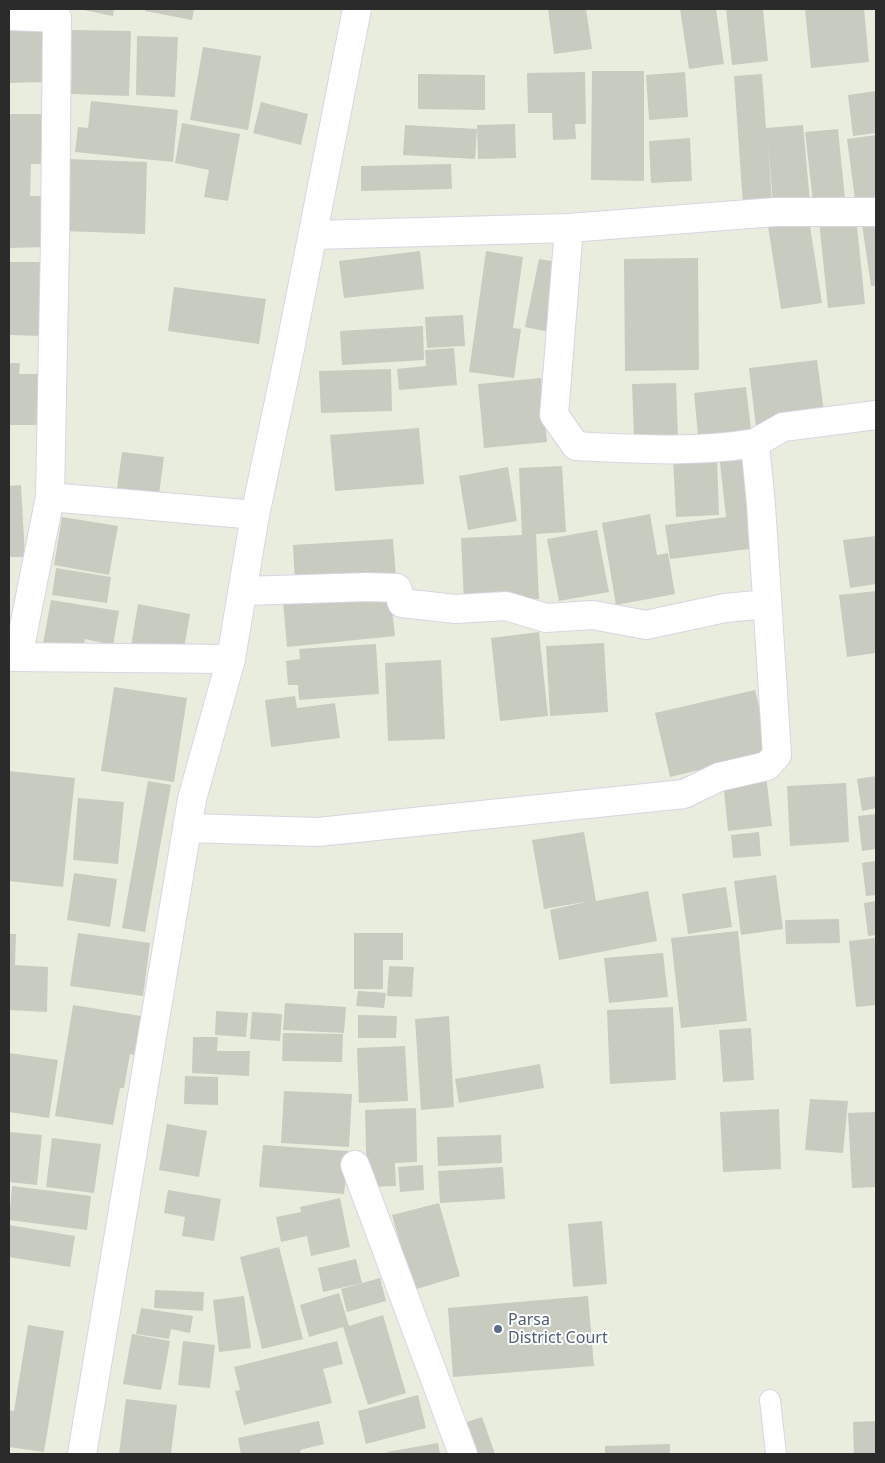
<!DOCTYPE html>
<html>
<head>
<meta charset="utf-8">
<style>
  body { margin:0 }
  #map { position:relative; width:885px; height:1463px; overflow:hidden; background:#e9edde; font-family:"Noto Sans",sans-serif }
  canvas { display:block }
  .frame { position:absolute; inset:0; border:10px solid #2b2b2b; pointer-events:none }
</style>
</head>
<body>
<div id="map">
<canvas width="885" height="1463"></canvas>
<div class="frame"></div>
</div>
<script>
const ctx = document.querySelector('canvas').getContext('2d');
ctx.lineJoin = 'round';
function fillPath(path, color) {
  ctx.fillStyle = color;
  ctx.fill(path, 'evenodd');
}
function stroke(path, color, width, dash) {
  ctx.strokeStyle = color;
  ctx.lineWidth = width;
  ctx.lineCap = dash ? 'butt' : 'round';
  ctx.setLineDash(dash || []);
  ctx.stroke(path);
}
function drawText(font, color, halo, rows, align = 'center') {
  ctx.font = font + ' "Noto Sans",sans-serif';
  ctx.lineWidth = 4;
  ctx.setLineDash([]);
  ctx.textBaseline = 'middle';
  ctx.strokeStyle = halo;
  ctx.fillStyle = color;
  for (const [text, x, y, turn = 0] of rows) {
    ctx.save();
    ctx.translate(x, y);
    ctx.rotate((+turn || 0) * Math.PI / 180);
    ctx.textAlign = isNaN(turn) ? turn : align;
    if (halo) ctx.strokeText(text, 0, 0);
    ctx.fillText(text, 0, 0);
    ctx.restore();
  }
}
const building = new Path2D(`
  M79 9H114L113 16Z
  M146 9H194L192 20 145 11Z
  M548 9H586L592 49 554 54Z
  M680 9H716L724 64 689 69Z
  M726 9H763L768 61 732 65Z
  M805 9H864L869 62 811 68Z
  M47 28V82L9 83V29Z
  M72 30 131 31 129 96 71 94Z
  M137 36 178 37 175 97 136 95Z
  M203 47 261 56 248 130 190 120Z
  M592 71H644V181L591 180Z
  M585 72 586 124H575L576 139 553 140 552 113H528L527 73Z
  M685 72 688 117 649 120 646 75Z
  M418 74 485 75V110L418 109Z
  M762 74 766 128 803 125 810 202 773 205 768 140 772 204 743 206 734 76Z
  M876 91V133L853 136 848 95Z
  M91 101 178 110 173 162 75 152 78 127 88 128Z
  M261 102 308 114 301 145 253 133Z
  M9 114H52V164H31L30 196H46V247L9 248Z
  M182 123 240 134 228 201 204 197 209 170 175 163Z
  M515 124 516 158 478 159 477 125Z
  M405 125 477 129 475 159 403 155Z
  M838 129 845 199 813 202 805 132Z
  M876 135V204L856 207 847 139Z
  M690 138 692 181 651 183 649 141Z
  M67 159 147 162 145 234 64 231Z
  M451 164 452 189 361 191V166Z
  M856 217 865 304 828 308 819 221Z
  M809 220 822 303 781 309 768 226Z
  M876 222V286H871L862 224Z
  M420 251 424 289 344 298 339 261Z
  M486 251 523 257 513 328 521 329 514 378 469 372Z
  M698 258 699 370 625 371 624 259Z
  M539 259 563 263 549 332 525 327Z
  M9 262H51L41 336 9 335Z
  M174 287 266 299 259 344 168 331Z
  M463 315 465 346 427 348 425 317Z
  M423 326 424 360 342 365 340 331Z
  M454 348 457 385 399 390 397 369 426 366 425 350Z
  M817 360 825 419 756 427 749 368Z
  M9 363H20L19 374H41V425H9Z
  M391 369 392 411 321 413 319 371Z
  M541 378 547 442 484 448 478 384Z
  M676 383 678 436 634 438 632 384Z
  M746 387 752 438 699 445 694 393Z
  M419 428 424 484 335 491 330 435Z
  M745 451 757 548 670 559 665 525 726 517 719 454Z
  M122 452 164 457 158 502 116 496Z
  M717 457 719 515 676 517 673 459Z
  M562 466 566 532 536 534 539 599 464 603 461 538 522 535 519 468Z
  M508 467 517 521 468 530 459 476Z
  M21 485 25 557H9V486Z
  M650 514 657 555 668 553 675 594 616 605 602 523Z
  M62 517 118 526 109 575 54 565Z
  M597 530 609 592 559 601 547 539Z
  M876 536V584L850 588 843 540Z
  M393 539 396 578 295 583 293 545Z
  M56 568 111 577 107 603 52 595Z
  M390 591 395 636 287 647 283 602Z
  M876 591V653L847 657 839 595Z
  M51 600 119 611 113 645 85 639 82 656 42 649Z
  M138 604 190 614 183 655 131 646Z
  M539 632 548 716 500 721 491 638Z
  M604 643 608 712 550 716 546 646Z
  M376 644 379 694 299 700 298 685H288L286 661 300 659 299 649Z
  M441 660 445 739 388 741 385 663Z
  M114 687 187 698 174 782 101 771Z
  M755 690 770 753 670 777 655 713Z
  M295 696 297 708 335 703 340 738 271 747 265 700Z
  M9 771 75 778 63 887 9 881Z
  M766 775 772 826 728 831 723 781Z
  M876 776V808L862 811 857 779Z
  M148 781 171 785 145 932 122 928Z
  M846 783 849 842 790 846 787 786Z
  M78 798 124 802 118 864 73 860Z
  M876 814V849L862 851 858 816Z
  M584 832 596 901 648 891 657 941 559 960 550 910 590 901 544 909 532 840Z
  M759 832 761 856 733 858 731 835Z
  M876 861V895L866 896 862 863Z
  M74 873 117 879 110 927 67 920Z
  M776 875 783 929 741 935 734 881Z
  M726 887 732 927 688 934 682 894Z
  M876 901V935L868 936 864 903Z
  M839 919 840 943 786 944 785 920Z
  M738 931 747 1021 681 1028 671 938Z
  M78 933 150 943 143 996 70 986Z
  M354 933H403V960H383V989H354Z
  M9 934H16L15 965 48 967 47 1012 9 1010Z
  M876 938V1005L856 1007 849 941Z
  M663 953 668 997 609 1003 604 958Z
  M389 966 414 967 412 997 387 996Z
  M358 991 386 993 384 1008 356 1006Z
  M285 1003 346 1007 344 1033 283 1030Z
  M73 1005 141 1016 134 1055 130 1054 124 1088H120L113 1125 55 1116Z
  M673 1007 676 1080 610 1084 607 1010Z
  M216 1011 248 1013 246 1037 215 1035Z
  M252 1012 282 1014 280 1041 250 1039Z
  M358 1015 397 1016 396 1038H358Z
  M449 1016 454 1107 421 1110 415 1019Z
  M751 1028 754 1080 723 1082 719 1030Z
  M283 1033 343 1034 342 1062 282 1061Z
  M193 1037H218L217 1051H250L249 1076 192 1073Z
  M405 1046 408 1101 359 1103 357 1048Z
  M9 1053 58 1060 49 1118 9 1112Z
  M540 1064 544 1088 459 1103 455 1079Z
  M185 1076 218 1077V1105L184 1104Z
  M284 1091 352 1094 349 1147 281 1143Z
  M810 1099 848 1101 843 1153 805 1150Z
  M416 1108 417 1162 395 1163 396 1186 367 1187 365 1110Z
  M779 1109 781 1169 723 1172 720 1112Z
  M876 1112V1187L852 1188 848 1113Z
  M167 1124 207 1131 199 1177 159 1170Z
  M9 1132 42 1135 37 1185 9 1182Z
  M501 1135 502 1163 438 1166 437 1137Z
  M52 1138 101 1144 94 1193 46 1187Z
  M263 1145 348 1151 344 1194 259 1187Z
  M423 1165 424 1190 400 1192 398 1167Z
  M503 1167 505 1199 440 1203 438 1171Z
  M12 1186 91 1196 87 1230 9 1220Z
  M168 1190 221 1199 214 1241 182 1236 185 1217 164 1213Z
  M340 1198 350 1247 311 1256 307 1236 281 1242 276 1217 301 1212 300 1207Z
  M439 1203 460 1276 413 1290 392 1215Z
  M602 1221 607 1284 573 1287 568 1224Z
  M9 1225 75 1236 70 1267 9 1257Z
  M279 1247 303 1339 262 1349 240 1257Z
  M356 1259 362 1283 323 1292 318 1268Z
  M380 1278 386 1301 347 1312 341 1289Z
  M155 1290 204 1292 203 1311 154 1308Z
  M339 1293 349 1326 383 1315 406 1393 368 1405 343 1327 309 1337 300 1305Z
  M244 1296 251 1348 219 1352 213 1300Z
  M588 1296 594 1366 453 1377 448 1308Z
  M141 1308 193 1316 190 1333 171 1329 169 1339 136 1334Z
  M28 1325 64 1331 44 1452 9 1447V1410L14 1411Z
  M132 1334 170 1341 161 1390 123 1384Z
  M183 1341 215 1345 210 1388 178 1385Z
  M337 1341 343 1364 323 1369 332 1403 244 1425 235 1391 240 1390 234 1367Z
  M418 1395 426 1428 366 1444 358 1411Z
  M126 1399 177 1405 171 1454H119Z
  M482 1417 495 1454H465L455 1426Z
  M319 1421 324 1444 300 1450 301 1454H241L238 1438Z
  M876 1421V1454H854L853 1422Z
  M438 1443 440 1454H387V1452Z
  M670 1444V1454H605V1446Z`);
const service = new Path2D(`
  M770 1400 776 1454`);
const minor = new Path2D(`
  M9 16 57 18 55 241 50 497 18 657
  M313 235 569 228 775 212H876
  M755 443 783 427 876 415
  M50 497 255 515
  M243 591 368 587 397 588 402 603 455 609 506 606 546 618 593 615 646 625 725 608 767 604
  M9 657 231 659
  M187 828 318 832 684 794 719 777 767 766 777 755 761 505 755 443C696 453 636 449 576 446L554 415 569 228
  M355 1165 463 1454`);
const tertiary = new Path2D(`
  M82 1454 192 799 231 659 255 515 289 354 357 9`);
const markers = [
  [498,1329,5,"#5c6f8a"]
];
const serviceNames = [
  ["Parsa",508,1320],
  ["District Court",508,1338]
];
fillPath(building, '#c8cbc0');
stroke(service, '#dbd3e4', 22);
stroke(minor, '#dbd3e4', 30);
stroke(tertiary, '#dbd3e4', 30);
stroke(service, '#fff', 20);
stroke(minor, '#fff', 28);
stroke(tertiary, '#fff', 28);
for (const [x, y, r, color] of markers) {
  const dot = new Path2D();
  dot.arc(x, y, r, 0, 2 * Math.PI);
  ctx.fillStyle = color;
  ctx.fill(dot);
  stroke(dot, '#fff', 2);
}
drawText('16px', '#4e5e75', '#fff', serviceNames, 'left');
</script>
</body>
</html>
